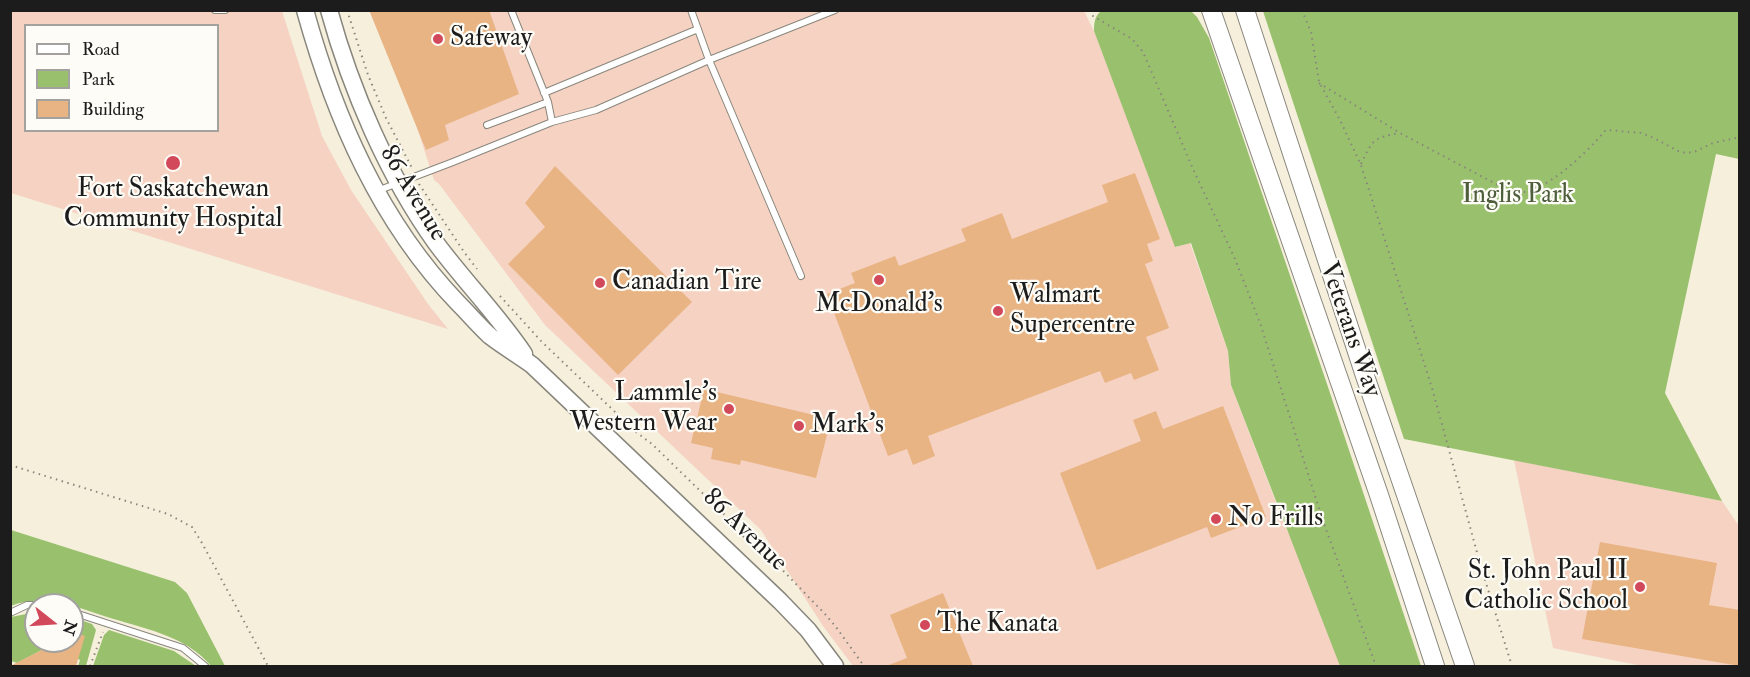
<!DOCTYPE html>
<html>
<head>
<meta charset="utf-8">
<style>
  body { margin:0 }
  #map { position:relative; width:1750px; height:677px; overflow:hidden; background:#f5efdc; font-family:"IM FELL Double Pica",serif }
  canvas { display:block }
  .frame { position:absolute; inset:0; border:12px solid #1c1c1c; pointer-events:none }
  .legend { position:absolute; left:24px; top:24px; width:195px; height:108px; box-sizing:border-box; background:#fdfcf7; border:2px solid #a3a29f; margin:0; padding:8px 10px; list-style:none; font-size:18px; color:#1c1c1c }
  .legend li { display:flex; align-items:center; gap:12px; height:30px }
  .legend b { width:30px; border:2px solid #a3a29f }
  .north { position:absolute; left:24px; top:593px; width:60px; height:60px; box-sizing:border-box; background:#fdfcf7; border:2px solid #a3a29f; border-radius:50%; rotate:107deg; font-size:16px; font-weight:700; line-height:24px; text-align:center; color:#1c1c1c }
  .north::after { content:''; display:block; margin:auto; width:21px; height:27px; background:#d1495b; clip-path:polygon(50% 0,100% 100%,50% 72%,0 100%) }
</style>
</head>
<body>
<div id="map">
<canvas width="1750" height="677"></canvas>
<div class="frame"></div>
<ul class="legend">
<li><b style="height:8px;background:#fff"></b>Road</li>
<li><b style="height:16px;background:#99c16d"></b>Park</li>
<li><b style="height:16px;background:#e9b484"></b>Building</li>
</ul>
<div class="north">N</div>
</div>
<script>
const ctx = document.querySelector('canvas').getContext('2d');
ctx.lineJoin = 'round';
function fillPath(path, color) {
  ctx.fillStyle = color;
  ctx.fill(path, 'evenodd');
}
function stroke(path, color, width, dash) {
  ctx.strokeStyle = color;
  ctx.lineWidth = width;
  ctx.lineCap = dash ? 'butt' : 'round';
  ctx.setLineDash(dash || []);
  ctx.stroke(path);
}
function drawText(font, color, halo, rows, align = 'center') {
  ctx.font = font + ' "IM FELL Double Pica",serif';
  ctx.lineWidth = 4.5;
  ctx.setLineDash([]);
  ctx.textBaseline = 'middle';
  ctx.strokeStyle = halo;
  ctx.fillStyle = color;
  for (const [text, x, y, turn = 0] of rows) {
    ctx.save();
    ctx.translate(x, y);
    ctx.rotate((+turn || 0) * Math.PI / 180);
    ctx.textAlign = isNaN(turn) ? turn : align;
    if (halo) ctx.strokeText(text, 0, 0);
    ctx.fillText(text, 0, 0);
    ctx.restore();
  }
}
const built = new Path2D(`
  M11 11H282L322 136 351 190 428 304 448 329 11 193ZM26 26H218V130H26Z
  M379 11H1084L1094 31 1176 247 1190 243 1228 351 1231 385 1285 526 1351 666H853L823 626 761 530 545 325 439 184 434 180Z
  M1514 460 1722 501 1739 526V666H1642L1553 648Z`);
const green = new Path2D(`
  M1101 11H1191L1197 17 1209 38 1327 384 1421 666H1340L1231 385 1228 351 1191 243 1175 247 1094 31C1094 22 1095 16 1101 11Z
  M1263 11H1739V159L1716 154 1665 393 1722 501 1404 439Z
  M11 530 175 582 187 593 225 666H211C186 635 141 628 104 616 88 611 72 604 56 602 41 600 25 600 11 606Z
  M36 612V641H45L42 650 17 663 11 661V617Z
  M72 617 92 624 96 630 86 666H78L80 660 78 659 72 632Z
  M109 630 174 651 196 666H93L104 635Z`);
const building = new Path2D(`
  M369 10H489L519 94 445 125 449 140 426 150Z
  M555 166 692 302 618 375 508 264 545 227 525 203Z
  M1135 173 1160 239 1147 244 1153 261 1145 264 1169 328 1146 337 1159 370 1134 380 1131 373 1105 383 1100 371 928 436 935 456 913 465 907 449 888 456 827 294 855 283 851 273 895 256 899 266 966 241 961 229 1002 213 1012 239 1108 202 1102 185Z
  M704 389 831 419 816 478 741 460 740 465 711 459 713 448 691 443Z
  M1223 406 1266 517 1211 538 1207 527 1097 570 1060 473 1141 441 1133 420 1156 411 1163 429Z
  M1600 542 1717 563 1709 605 1740 610V666L1582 639Z
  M943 593 973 666H886L907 658 890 615Z
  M72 632 85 636 76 666H10L42 650 45 641H72Z`);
const path = new Path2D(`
  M347 10 368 75 386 118 412 168
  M1090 10 1093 16 1132 39 1143 52 1193 169 1235 259 1260 323 1323 521 1376 666
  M1302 10 1311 32 1319 82 1340 120 1361 165 1432 388 1481 567 1512 666
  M1319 83 1400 133 1513 193C1544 195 1585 154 1605 131L1608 130 1641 133 1654 138 1678 151 1686 153 1694 152 1713 143 1740 137
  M1361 164C1373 139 1373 138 1400 133
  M419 184 464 252 477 269
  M500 296 542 342 636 432 652 444 727 517 734 527 758 551 767 554 825 614 836 627 864 666
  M10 465 168 514 192 527 202 543 268 666
  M90 666 103 632`);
const lane = new Path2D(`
  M215 10H225
  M691 10 709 60 801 276
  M544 93 698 29
  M548 102 552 122
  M487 125 548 102 511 10
  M377 191 453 162 552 122 596 110 709 60 835 10
  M72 612 183 648 205 666
  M10 613 27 605H49`);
const secondary = new Path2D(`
  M305 10C335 118 380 222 458 303 469 314 479 326 490 336 503 346 518 355 532 365L780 601 808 630 835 666
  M329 10C351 90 388 176 436 243 464 281 498 315 524 354`);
const primary = new Path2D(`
  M1211 10 1379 495 1435 666
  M1245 10 1365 376 1465 666`);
const markers = [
  [438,39,6,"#d1495b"],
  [173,163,8,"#d1495b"],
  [879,280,6,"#d1495b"],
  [600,283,6,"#d1495b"],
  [998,311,6,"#d1495b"],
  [729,409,6,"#d1495b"],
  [799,426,6,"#d1495b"],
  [1216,519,6,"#d1495b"],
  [1640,587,6,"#d1495b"],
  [925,625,6,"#d1495b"]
];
const poiNames = [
  ["Safeway",450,39],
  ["Fort Saskatchewan",173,190,"center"],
  ["Community Hospital",173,220,"center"],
  ["Canadian Tire",612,283],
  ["Walmart",1010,296],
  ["Supercentre",1010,326],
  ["McDonald's",879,305,"center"],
  ["Lammle's",717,394,"right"],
  ["Western Wear",717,424,"right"],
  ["Mark's",811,426],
  ["No Frills",1228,519],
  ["St. John Paul II",1628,572,"right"],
  ["Catholic School",1628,602,"right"],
  ["The Kanata",937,625]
];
const streetNames = [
  ["86 Avenue",412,194,59],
  ["Veterans Way",1349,330,71],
  ["86 Avenue",744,531,44]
];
const parkNames = [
  ["Inglis Park",1518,196]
];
fillPath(built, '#f6d2c3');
fillPath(green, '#99c16d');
fillPath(building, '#e9b484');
stroke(lane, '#88867c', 8);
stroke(secondary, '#88867c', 19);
stroke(primary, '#88867c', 20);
stroke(path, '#88867c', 2, [1.5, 4.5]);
stroke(lane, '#fff', 6);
stroke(secondary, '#fff', 16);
stroke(primary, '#fff', 18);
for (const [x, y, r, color] of markers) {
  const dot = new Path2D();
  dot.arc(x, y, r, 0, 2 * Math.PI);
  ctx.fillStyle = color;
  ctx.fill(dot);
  stroke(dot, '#fdfcf7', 2);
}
drawText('26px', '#1c1c1c', '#fdfcf7', poiNames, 'left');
drawText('26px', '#1c1c1c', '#fdfcf7', streetNames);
drawText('26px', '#4e5e3c', '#fdfcf7', parkNames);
</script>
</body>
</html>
